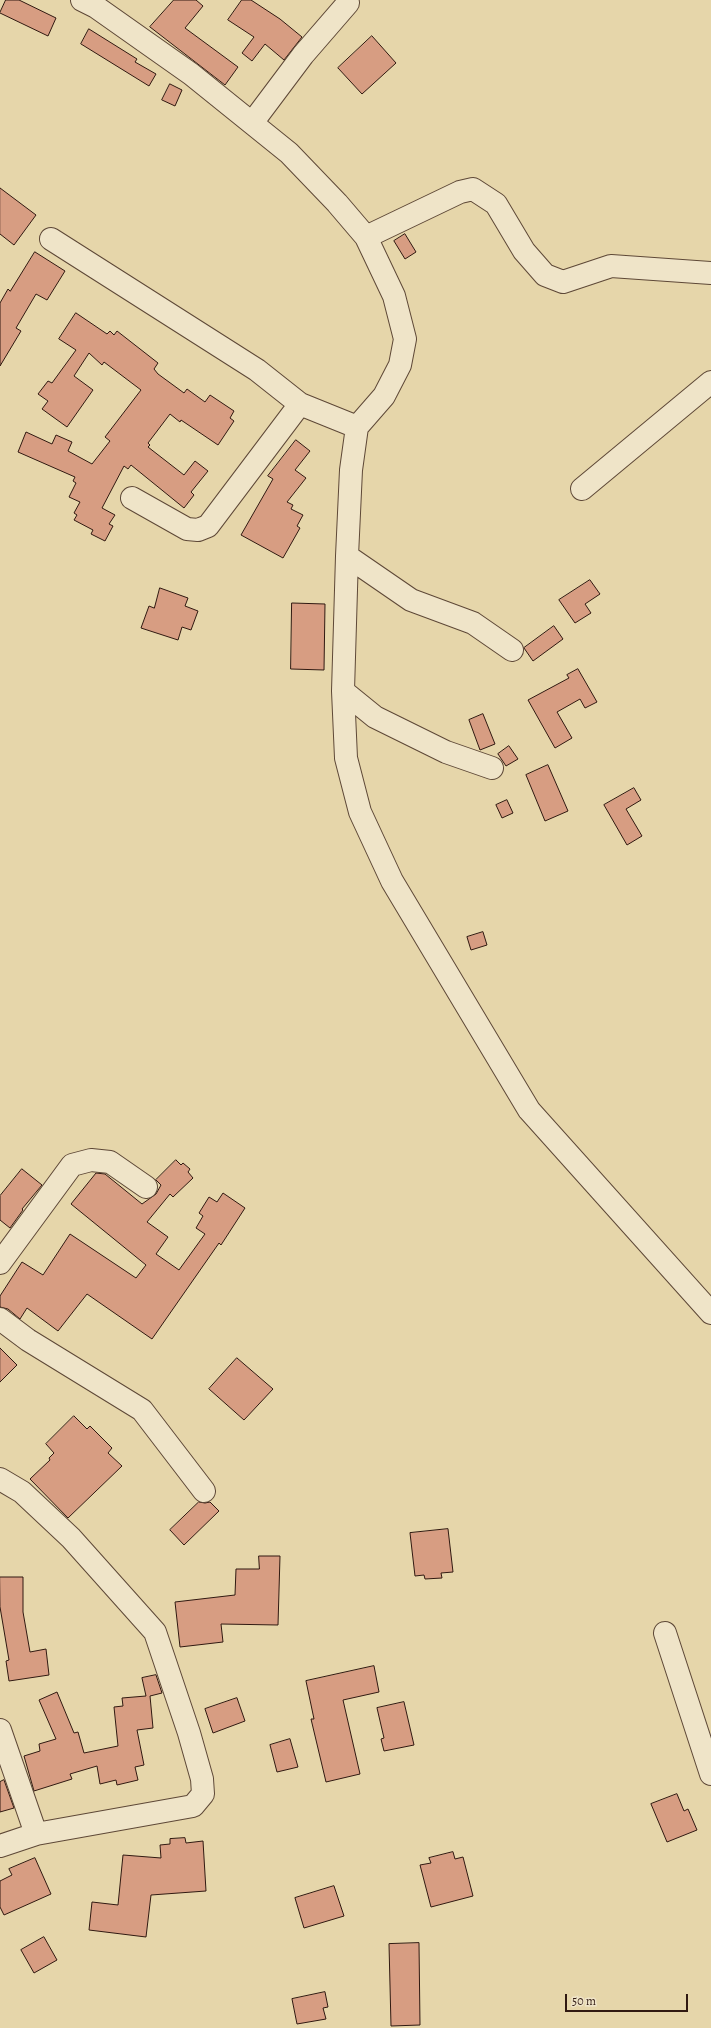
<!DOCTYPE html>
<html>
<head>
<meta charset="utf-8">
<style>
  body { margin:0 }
  #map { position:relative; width:711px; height:2028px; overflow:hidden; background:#e6d6aa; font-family:Alegreya,serif }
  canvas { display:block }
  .scale { position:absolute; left:565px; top:1994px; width:123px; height:18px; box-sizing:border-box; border:2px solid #301911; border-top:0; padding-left:5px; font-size:12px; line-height:14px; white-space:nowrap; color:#301911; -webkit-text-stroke:3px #efe4c8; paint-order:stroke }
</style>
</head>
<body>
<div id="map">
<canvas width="711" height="2028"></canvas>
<div class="scale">50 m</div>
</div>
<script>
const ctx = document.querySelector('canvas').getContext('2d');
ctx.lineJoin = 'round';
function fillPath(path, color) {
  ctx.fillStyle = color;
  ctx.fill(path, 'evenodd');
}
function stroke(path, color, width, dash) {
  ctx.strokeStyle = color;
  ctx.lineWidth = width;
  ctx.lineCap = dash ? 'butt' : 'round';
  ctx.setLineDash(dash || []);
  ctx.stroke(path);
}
const building = new Path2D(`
  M6 0H19L56 18 48 36 0 13Z
  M174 0H196L203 6 185 28 238 67 225 85 150 27Z
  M242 0H251L280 19 302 37 284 60 265 44 252 61 242 53 254 37 228 20Z
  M89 29 137 59 135 62 156 74 149 86 81 44Z
  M372 36 396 63 362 94 338 68Z
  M170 84 182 90 175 106 162 100Z
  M0 188 36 215 14 245 0 234Z
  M405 234 416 252 405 259 394 241Z
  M35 252 65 271 47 300 36 294 16 328 21 331 0 366V303L8 289 10 291Z
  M76 313 107 334 110 331 114 335 117 331 158 363 154 369 158 374 184 393 187 389 205 402 210 395 234 411 230 418 234 421 218 445 181 420 180 422 170 414 148 443 150 445 148 447 184 475 195 461 208 471 191 492 194 495 184 508 131 465 128 469 124 466 102 508 115 515 109 524 113 526 105 541 91 534 93 530 74 520 77 515 74 513 80 502 69 497 76 483 73 481 75 477 18 452 26 432 52 444 56 435 72 442 68 451 92 464 110 441 105 437 141 390 104 362 102 365 89 353 74 376 93 390 67 427 42 409 48 401 38 394 48 381 52 383 76 350 59 339Z
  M296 440 310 451 295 470 306 478 287 502 293 505 291 509 303 515 297 526 300 528 283 558 241 535 273 479 268 476Z
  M590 580 600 594 585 604 591 613 575 623 559 600Z
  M160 588 188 598 185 606 198 611 191 630 182 627 178 640 141 628 149 606 154 608Z
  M292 603 325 604 324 670 291 669Z
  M554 626 563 639 533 661 524 648Z
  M578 669 597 702 585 708 580 699 557 712 572 738 555 748 528 700 569 678 567 675Z
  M483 714 495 744 480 750 469 720Z
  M509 746 518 759 506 766 498 754Z
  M548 765 568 811 545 821 526 775Z
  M634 788 641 800 626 809 642 836 627 845 604 805Z
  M507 800 513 813 502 818 496 805Z
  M483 932 487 945 471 950 467 937Z
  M176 1160 181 1165 183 1163 190 1169 188 1172 193 1178 173 1197 170 1194 147 1222 168 1237 156 1254 179 1270 205 1234 196 1228 203 1216 199 1213 209 1197 217 1202 223 1193 245 1208 221 1245 219 1243 152 1339 87 1294 58 1331 27 1308 20 1319 8 1309 0 1307V1296L22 1262 43 1275 70 1234 136 1278 146 1265 71 1204 96 1173 105 1174 142 1204 156 1194 161 1185 156 1180Z
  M22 1169 42 1185 22 1209 23 1210 10 1228 0 1220V1196Z
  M0 1348 17 1365 0 1382Z
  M237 1358 273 1389 244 1420 209 1389Z
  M74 1416 87 1429 90 1426 112 1448 108 1453 122 1466 68 1518 30 1479 50 1460 49 1458 54 1453 46 1444Z
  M199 1502 205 1503 210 1502 219 1511 184 1545 170 1530Z
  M448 1529 453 1572 441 1573 442 1578 425 1579 424 1575 415 1576 410 1533Z
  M259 1556H280L278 1625 221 1624 223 1642 180 1647 175 1602 235 1595 236 1569H259Z
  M0 1577H23V1612L30 1652 46 1649 49 1675 9 1681 6 1661 9 1660 0 1607Z
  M374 1666 379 1692 343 1700 360 1774 326 1782 311 1719H314L306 1681Z
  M156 1675 162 1693 150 1696 153 1728 137 1730 144 1765 135 1767 138 1780 117 1785 116 1780 100 1784 97 1766 70 1774 72 1779 34 1791 24 1756 40 1751 39 1744 56 1739 39 1700 57 1692 74 1733 78 1732 84 1753 118 1746 114 1707 123 1706 122 1698 146 1696 142 1678Z
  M237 1698 245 1721 213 1733 205 1709Z
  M404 1702 414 1745 384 1751 381 1739 384 1738 377 1708Z
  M290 1739 298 1767 277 1772 270 1745Z
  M4 1780 14 1808 0 1812V1782Z
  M677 1794 684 1811 688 1809 697 1830 667 1842 651 1804Z
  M185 1838 186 1843 203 1841 206 1891 151 1895 146 1937 89 1930 92 1902 118 1905 123 1855 161 1858 160 1845 170 1844V1839Z
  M453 1852 455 1859 463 1857 473 1896 431 1907 420 1865 431 1863 429 1858Z
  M35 1858 51 1894 4 1915 0 1907V1881L12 1875 9 1869Z
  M334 1886 344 1916 304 1928 295 1898Z
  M44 1937 57 1960 34 1973 21 1950Z
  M419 1943 420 2025 391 2026 389 1944Z
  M325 1992 328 2007 323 2008 326 2019 297 2024 292 1999Z`);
const minor = new Path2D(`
  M82 0 96 7 191 74 289 153 337 203 366 237 394 296 405 339 400 365 384 396 357 427 351 470 347 556 343 691 375 717 446 752 492 768
  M252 123 303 55 348 3
  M366 237 460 192 473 189 496 204 524 251 545 275 563 282 611 266 711 273
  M51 239 257 370 300 404 357 427
  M582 489 711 382
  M132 498 187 529 198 530 208 526 300 404
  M347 556 411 600 473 623 512 650
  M343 691 346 758 360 812 392 881 529 1110 711 1313
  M0 1263 72 1165 91 1160 110 1162 146 1187
  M0 1319 28 1340 142 1410 204 1491
  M0 1479 22 1492 71 1538 155 1632 189 1733 202 1779 203 1794 193 1806 36 1834 0 1846
  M665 1633 711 1774
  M0 1730 36 1834`);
fillPath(building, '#d79d82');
stroke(building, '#301911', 1);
stroke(minor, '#5e4837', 24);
stroke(minor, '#efe4c8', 22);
</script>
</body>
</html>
